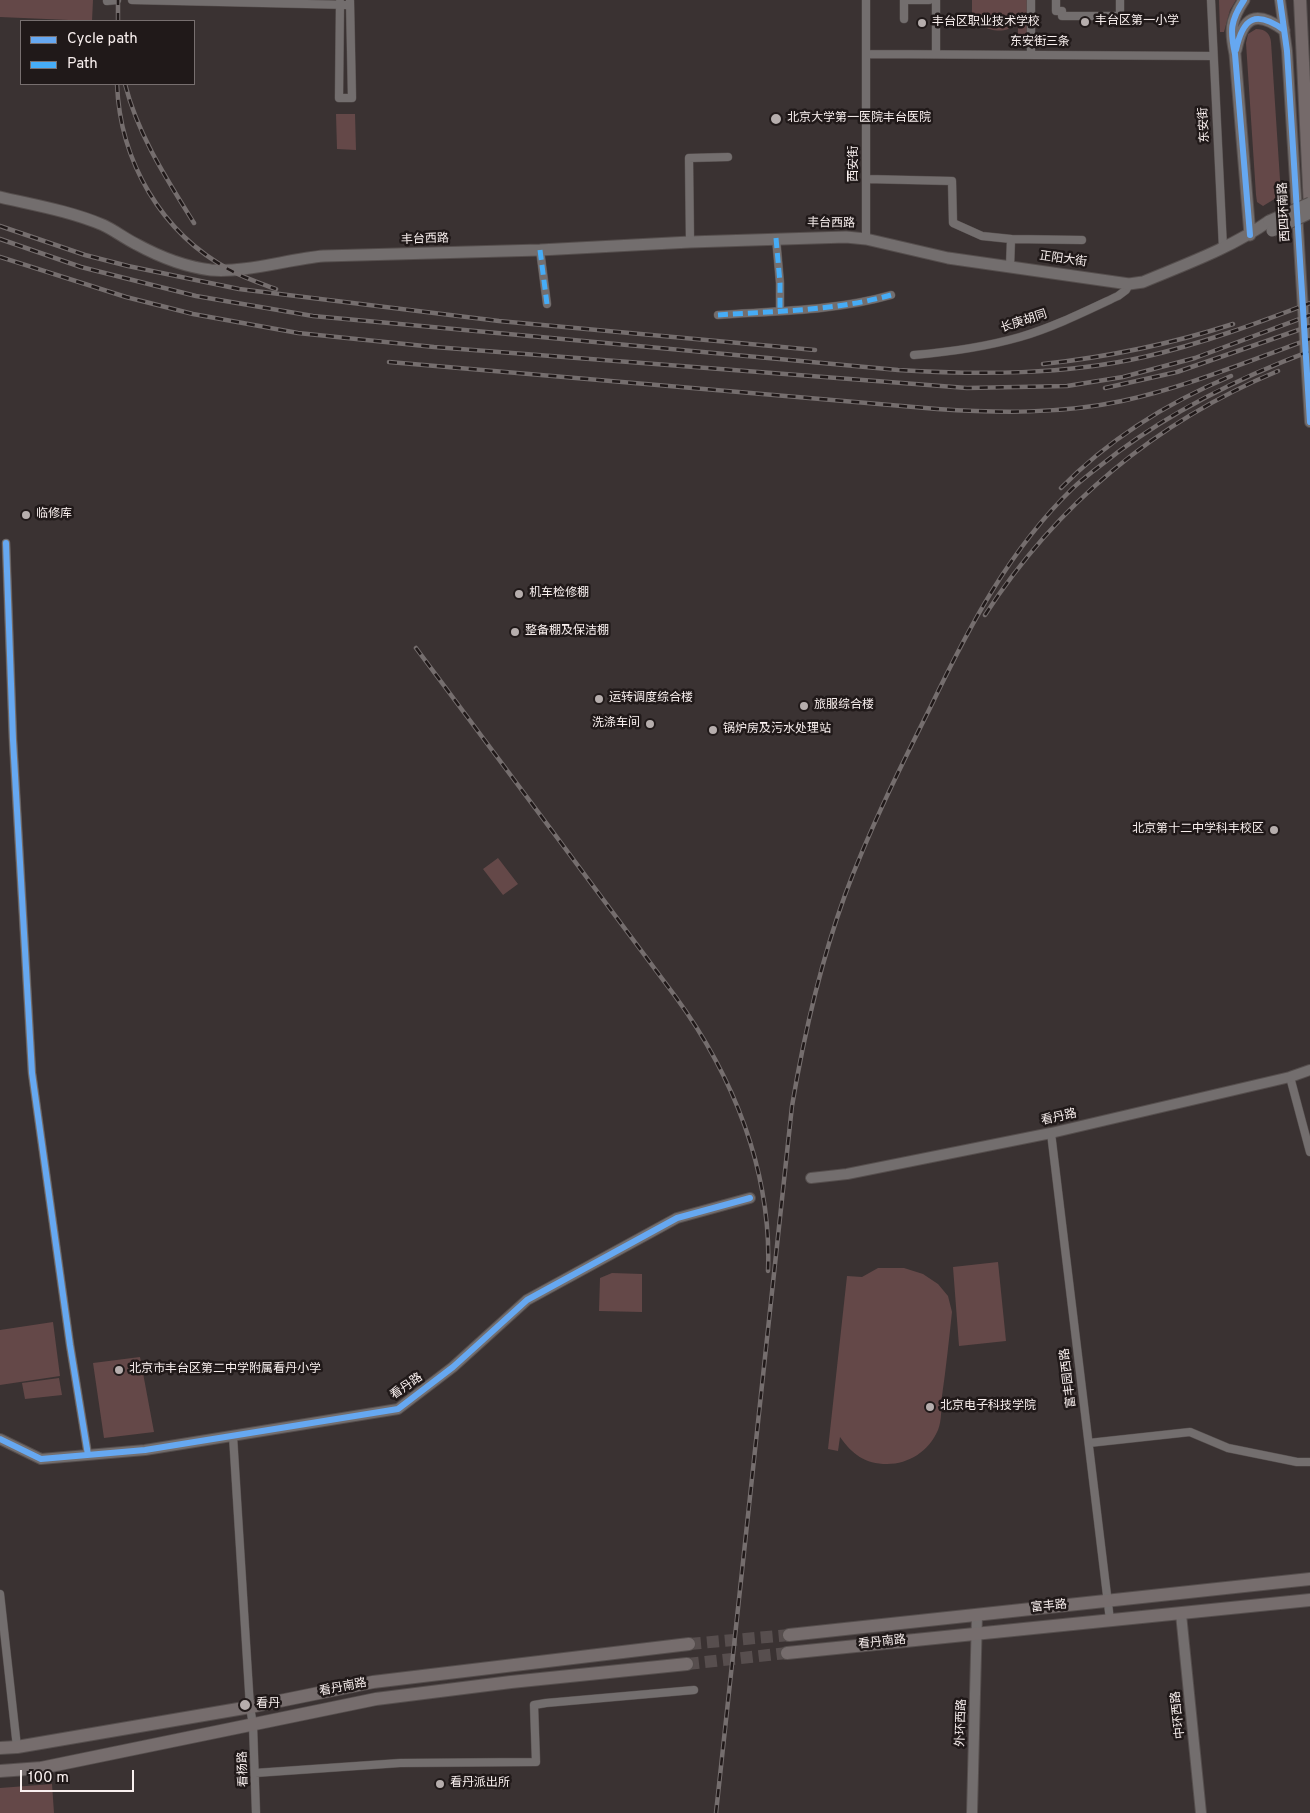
<!DOCTYPE html>
<html>
<head>
<meta charset="utf-8">
<style>
  body { margin:0 }
  #map { position:relative; width:1310px; height:1813px; overflow:hidden; background:#3a3232; font-family:Overpass,sans-serif }
  canvas { display:block }
  .legend { position:absolute; left:20px; top:20px; width:175px; height:65px; box-sizing:border-box; background:#201919; border:1px solid #776f6f; margin:0; padding:6px 9px; list-style:none; font-size:15px; color:#f9f0ef }
  .legend li { display:flex; align-items:center; gap:10px; height:25px }
  .legend b { width:25px; border:1px solid #776f6f }
  .scale { position:absolute; left:20px; top:1770px; width:114px; height:22px; box-sizing:border-box; border:2px solid #f9f0ef; border-top:0; padding-left:6px; font-size:15px; line-height:18px; white-space:nowrap; color:#f9f0ef; -webkit-text-stroke:4px #201919; paint-order:stroke }
</style>
</head>
<body>
<div id="map">
<canvas width="1310" height="1813"></canvas>
<ul class="legend">
<li><b style="height:6px;background:#66a8f1"></b>Cycle path</li>
<li><b style="height:6px;background:#46acf6"></b>Path</li>
</ul>
<div class="scale">100 m</div>
</div>
<script>
const ctx = document.querySelector('canvas').getContext('2d');
ctx.lineJoin = 'round';
function fillPath(path, color) {
  ctx.fillStyle = color;
  ctx.fill(path, 'evenodd');
}
function stroke(path, color, width, dash) {
  ctx.strokeStyle = color;
  ctx.lineWidth = width;
  ctx.lineCap = dash ? 'butt' : 'round';
  ctx.setLineDash(dash || []);
  ctx.stroke(path);
}
function drawText(font, color, halo, rows, align = 'center') {
  ctx.font = font + ' Overpass,"Noto Sans SC",sans-serif';
  ctx.lineWidth = 5;
  ctx.setLineDash([]);
  ctx.textBaseline = 'middle';
  ctx.strokeStyle = halo;
  ctx.fillStyle = color;
  for (const [text, x, y, turn = 0] of rows) {
    ctx.save();
    ctx.translate(x, y);
    ctx.rotate((+turn || 0) * Math.PI / 180);
    ctx.textAlign = isNaN(turn) ? turn : align;
    if (halo) ctx.strokeText(text, 0, 0);
    ctx.fillText(text, 0, 0);
    ctx.restore();
  }
}
const green = new Path2D(`
  M0 0H93L92 21 0 17Z
  M972 0H1028V42L1018 41V22C1015 24 1012 27 1008 29 996 34 975 27 972 12 972 8 972 4 972 0Z
  M1219 0H1236L1230 10 1224 32H1220Z
  M1256 29C1265 29 1270 33 1271 42L1281 195 1263 206 1257 202 1256 195 1246 43 1248 34Z
  M336 114H355L356 150 337 149Z
  M498 858 518 884 503 895 483 869Z
  M998 1262 1006 1341 959 1346 953 1267Z
  M878 1268H904L923 1274 938 1284 948 1296 952 1312C949 1340 946 1368 942 1396 941 1406 942 1421 938 1430 929 1451 909 1464 887 1464 865 1464 852 1454 840 1437L838 1451 828 1449 847 1276 862 1277Z
  M612 1273 642 1274V1312L599 1311 600 1278Z
  M53 1322 60 1376 0 1385V1330Z
  M140 1357 154 1432 104 1438 93 1363Z
  M59 1378 62 1395 25 1399 22 1383Z
  M52 1784 54 1813H0V1788Z`);
const primaryTunnel = new Path2D(`
  M689 1644 789 1635
  M687 1664 787 1653`);
const minor = new Path2D(`
  M132 0 350 5
  M936 0V54
  M1056 0V11H1062V16H1120V0
  M1211 0 1223 248
  M107 1 117 0
  M340 2 339 98H352L350 1
  M904 19V0H929
  M866 54 1213 56
  M1031 55V0
  M866 179 952 181 953 223 982 236 1011 239
  M776 238 780 283V311
  M866 239V0
  M690 242 689 158 728 157
  M540 250 547 304
  M1010 267 1011 239 1082 240
  M718 315C775 311 835 311 891 295
  M914 355C950 352 985 347 1020 337 1054 327 1086 311 1118 296L1126 290 1129 284
  M6 543 13 740 32 1073 70 1345 88 1455
  M1290 1077 1310 1152
  M1051 1133 1110 1620
  M233 1436 250 1707 253 1725 256 1813
  M1089 1443 1190 1432 1228 1448 1297 1462H1310
  M0 1594 17 1747
  M255 1773 400 1763 536 1762 534 1705 546 1703 694 1690`);
const tertiary = new Path2D(`
  M1280 0 1287 51 1310 422
  M811 1178 847 1174 1051 1133 1290 1077 1310 1070
  M0 1439 41 1459 145 1450 398 1409 453 1367 527 1300 677 1218 750 1198
  M1181 1614 1201 1813
  M972 1813 977 1615`);
const secondary = new Path2D(`
  M1244 0C1230 21 1230 31 1235 54L1250 235
  M1236 50C1243 17 1255 9 1284 30
  M0 197C34 205 70 211 103 225 114 230 124 238 136 244 158 256 186 267 211 270 246 273 288 259 324 256L540 250 690 242 846 237 866 239 948 258 1129 284 1143 282C1186 264 1231 248 1269 221`);
const primary = new Path2D(`
  M789 1635 1310 1579
  M787 1653 1310 1600
  M0 1748 17 1747 250 1707 373 1682 689 1644
  M0 1771 41 1768 376 1699 511 1682 687 1664`);
const trunk = new Path2D(`
  M1300 0 1310 208`);
const rail = new Path2D(`
  M118 21V0
  M117 84C120 161 161 233 230 270 244 278 260 283 276 289
  M125 84C138 135 166 178 194 223
  M0 226 85 255 128 266 239 289 499 321 815 350
  M0 239 81 267 196 296 313 316 898 370C980 375 1064 375 1144 357 1201 344 1255 324 1310 303
  M0 257 126 297 193 314 298 333 434 347 967 388 1067 386 1123 377 1195 358 1310 315
  M389 362 937 409C999 413 1061 414 1122 401 1187 387 1248 361 1310 339
  M1043 364C1108 357 1171 344 1233 324
  M1105 388 1177 372 1310 326
  M1061 488C1109 439 1169 402 1231 376
  M985 615C1057 504 1157 421 1278 371
  M416 648 675 996C733 1075 772 1172 768 1271
  M716 1813 792 1106C804 1035 820 964 845 895 869 830 900 768 931 706 969 627 1009 550 1073 488 1087 475 1103 464 1118 452 1177 408 1241 377 1310 351`);
const secondaryBridge = new Path2D(`
  M1269 221 1310 203
  M1272 231 1310 213`);
const quiet = new Path2D(`
  M776 238 780 283V311
  M540 250 547 304
  M718 315C775 311 835 311 891 295`);
const cycleway = new Path2D(`
  M1244 0C1230 21 1230 31 1235 54L1250 235
  M1280 0 1287 51 1310 422
  M1236 50C1243 17 1256 10 1284 30
  M6 543 13 740 32 1073 70 1345 88 1455
  M0 1439 41 1459 145 1450 398 1409 453 1367 527 1300 677 1218 750 1198`);
const markers = [
  [1085,22,5,"#b6aead"],
  [922,23,5,"#b6aead"],
  [776,119,6,"#b6aead"],
  [26,515,5,"#b6aead"],
  [519,594,5,"#b6aead"],
  [515,632,5,"#b6aead"],
  [599,699,5,"#b6aead"],
  [804,706,5,"#b6aead"],
  [650,724,5,"#b6aead"],
  [713,730,5,"#b6aead"],
  [1274,830,5,"#b6aead"],
  [119,1370,5,"#b6aead"],
  [930,1407,5,"#b6aead"],
  [245,1705,6,"#b6aead"],
  [440,1784,5,"#b6aead"]
];
const poiNames = [
  ["丰台区第一小学",1095,22],
  ["丰台区职业技术学校",932,23],
  ["北京大学第一医院丰台医院",787,119],
  ["临修库",36,515],
  ["机车检修棚",529,594],
  ["整备棚及保洁棚",525,632],
  ["运转调度综合楼",609,699],
  ["旅服综合楼",814,706],
  ["洗涤车间",640,724,"right"],
  ["锅炉房及污水处理站",723,730],
  ["北京第十二中学科丰校区",1264,830,"right"],
  ["北京市丰台区第二中学附属看丹小学",129,1370],
  ["北京电子科技学院",940,1407],
  ["看丹",256,1705],
  ["看丹派出所",450,1784]
];
const streetNames = [
  ["东安街三条",1040,43],
  ["东安街",1205,125,-93],
  ["西安街",855,164,-90],
  ["西四环南路",1285,212,-93],
  ["丰台西路",831,224,1],
  ["丰台西路",425,240,-2],
  ["正阳大街",1063,260,8],
  ["长庚胡同",1024,322,-18],
  ["看丹路",1059,1118,-13],
  ["富丰园西路",1069,1378,-97],
  ["看丹路",407,1387,-35],
  ["富丰路",1049,1607,-6],
  ["看丹南路",882,1643,-6],
  ["看丹南路",343,1688,-11],
  ["中环西路",1179,1715,-96],
  ["外环西路",962,1723,-88],
  ["看杨路",244,1769,-92]
];
fillPath(green, '#644848');
stroke(primaryTunnel, '#574e4e', 12, [12, 6]);
stroke(minor, '#554e4d', 9);
stroke(tertiary, '#554e4d', 12);
stroke(secondary, '#554e4d', 13);
stroke(primary, '#554e4d', 14);
stroke(trunk, '#554e4d', 14);
stroke(minor, '#736e6e', 8);
stroke(tertiary, '#736e6e', 10);
stroke(secondary, '#736e6e', 11);
stroke(primary, '#766d6d', 12);
stroke(trunk, '#756a6a', 12);
stroke(rail, '#756e6e', 4.5);
stroke(rail, '#201919', 2.5, [8]);
stroke(secondaryBridge, '#554e4d', 13, []);
stroke(secondaryBridge, '#736e6e', 11);
stroke(quiet, '#46acf6', 5, [10, 5]);
stroke(cycleway, '#66a8f1', 6);
for (const [x, y, r, color] of markers) {
  const dot = new Path2D();
  dot.arc(x, y, r, 0, 2 * Math.PI);
  ctx.fillStyle = color;
  ctx.fill(dot);
  stroke(dot, '#201919', 2);
}
drawText('12px', '#f9f0ef', '#201919', poiNames, 'left');
drawText('12px', '#f9f0ef', '#201919', streetNames);
</script>
</body>
</html>
